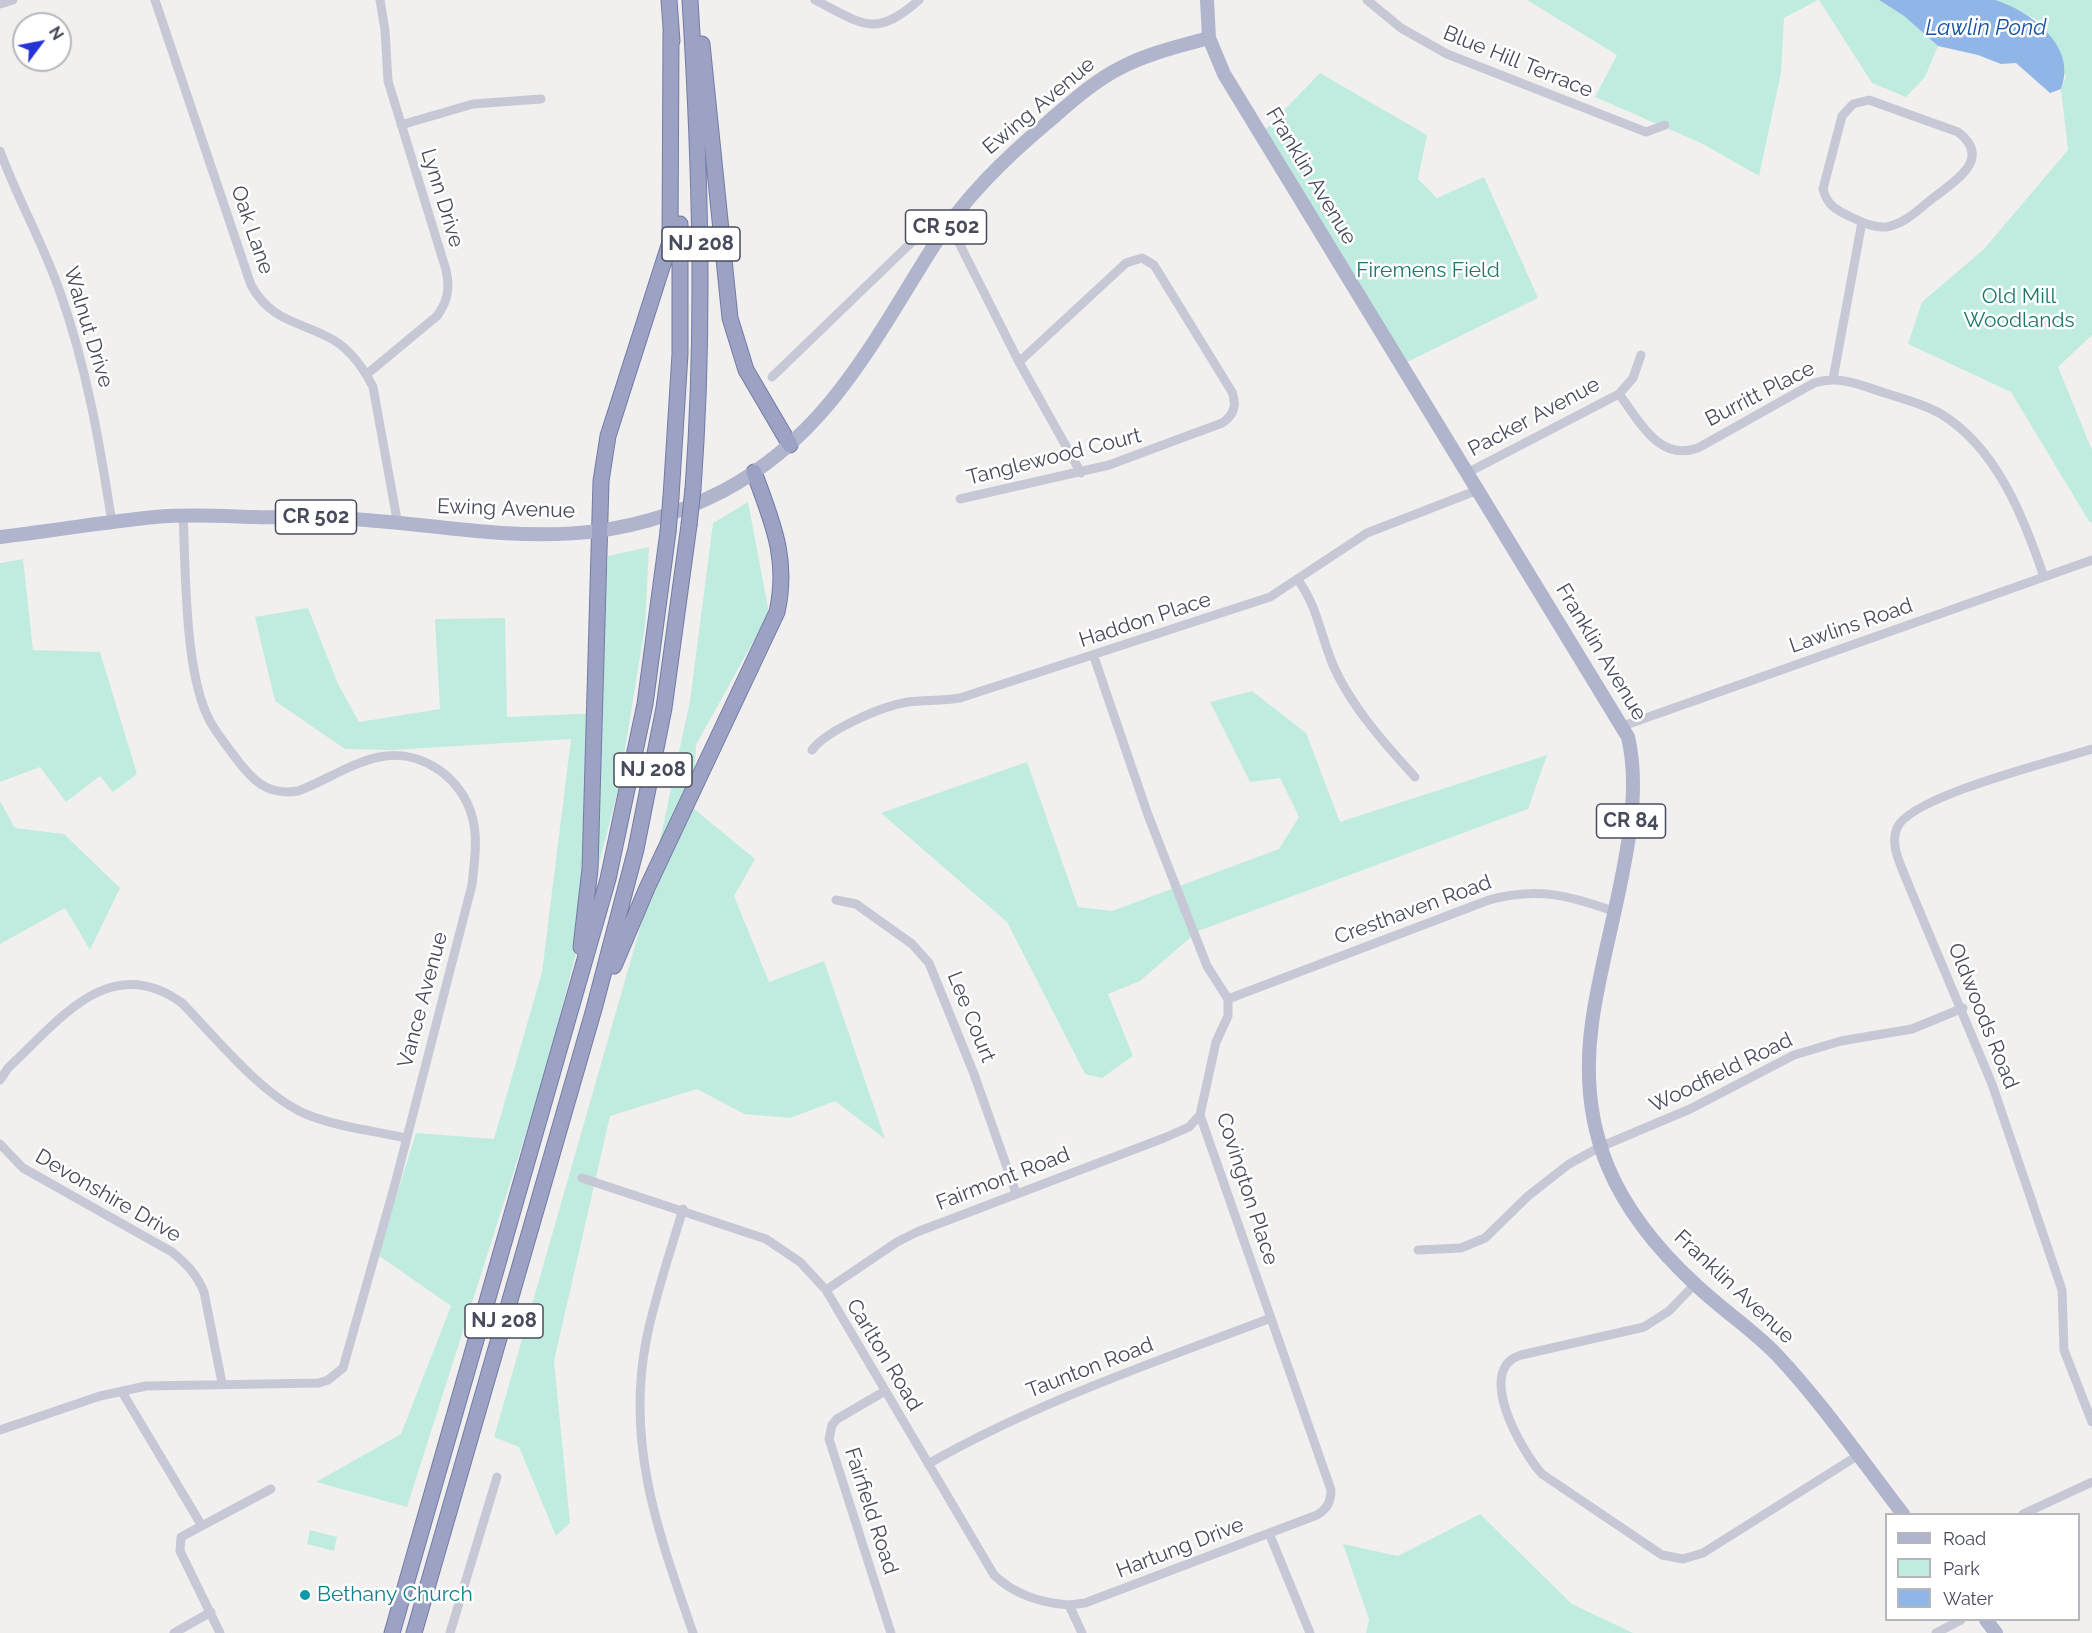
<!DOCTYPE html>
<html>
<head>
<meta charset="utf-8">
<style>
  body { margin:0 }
  #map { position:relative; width:2092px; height:1633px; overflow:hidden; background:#f1f0ef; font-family:Raleway,sans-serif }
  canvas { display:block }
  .legend { position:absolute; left:1885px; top:1513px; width:195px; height:108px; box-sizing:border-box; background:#fff; border:2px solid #b6b7bd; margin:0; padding:8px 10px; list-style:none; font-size:18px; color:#484b5b }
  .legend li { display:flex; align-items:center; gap:12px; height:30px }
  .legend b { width:30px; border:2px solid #b6b7bd }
  .north { position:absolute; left:12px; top:12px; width:60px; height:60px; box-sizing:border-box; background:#fff; border:2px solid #b6b7bd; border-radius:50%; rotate:58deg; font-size:16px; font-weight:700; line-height:24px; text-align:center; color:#484b5b }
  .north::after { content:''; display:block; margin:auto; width:21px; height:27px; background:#2434d6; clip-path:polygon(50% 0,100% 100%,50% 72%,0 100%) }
</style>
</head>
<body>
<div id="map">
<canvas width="2092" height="1633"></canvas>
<ul class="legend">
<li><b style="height:8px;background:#b0b4cc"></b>Road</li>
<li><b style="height:16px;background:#c0ece0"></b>Park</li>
<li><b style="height:16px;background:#8fb6e7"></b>Water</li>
</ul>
<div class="north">N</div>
</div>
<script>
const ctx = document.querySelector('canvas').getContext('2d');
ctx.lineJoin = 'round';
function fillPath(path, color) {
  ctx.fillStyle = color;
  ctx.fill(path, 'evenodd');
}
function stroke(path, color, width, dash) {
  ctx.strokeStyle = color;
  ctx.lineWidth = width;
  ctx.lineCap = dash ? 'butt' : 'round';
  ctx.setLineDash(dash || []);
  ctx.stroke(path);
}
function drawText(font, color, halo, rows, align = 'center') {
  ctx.font = font + ' Raleway,sans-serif';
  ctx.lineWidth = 5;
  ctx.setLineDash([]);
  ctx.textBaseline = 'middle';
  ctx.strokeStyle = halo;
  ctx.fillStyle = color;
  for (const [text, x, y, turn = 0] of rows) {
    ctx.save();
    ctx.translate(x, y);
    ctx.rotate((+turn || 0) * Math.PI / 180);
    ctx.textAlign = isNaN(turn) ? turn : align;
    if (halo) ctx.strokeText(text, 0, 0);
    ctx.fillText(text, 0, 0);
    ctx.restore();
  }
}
const green = new Path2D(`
  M1527 0H1818L1784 18 1781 73 1759 176 1703 144 1595 97 1617 55Z
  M1819 0H1879L1904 16 1938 46 1925 77 1906 97 1872 83Z
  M1995 0H2092V335L2058 367 2092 450V521L2090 523 2011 392 1908 344 1922 302 1984 249 2068 150 2061 89 2066 77 2036 19Z
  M1320 73 1427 135 1418 179 1437 198 1484 177 1538 298 1401 365 1261 134Z
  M748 502 769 613 696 745 693 808 755 859 734 896 769 982 824 961 885 1139 835 1101 790 1118 744 1114 697 1089 610 1116 554 1361 570 1523 556 1536 519 1447 494 1437 644 914 690 701 713 523Z
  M649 547 645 626 619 786 546 1070 407 1507 316 1482 401 1434 451 1306 378 1255 416 1133 494 1139 542 972 571 739 392 750 345 749 275 701 255 617 308 608 338 684 359 722 440 709 435 619 505 618 507 717 598 713 608 556Z
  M23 559 33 650 100 652 137 774 113 792 100 776 66 802 40 767 0 782V563Z
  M1252 691 1306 733 1340 822 1547 755 1528 809 1198 931 1140 981 1108 994 1133 1056 1102 1078 1085 1074 1007 922 881 813 1027 762 1078 907 1112 911 1279 849 1299 817 1280 778 1250 782 1210 702Z
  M0 801 15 828 64 834 120 888 90 950 65 908 0 944Z
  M1480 1514 1572 1604 1633 1633H1366L1369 1619 1343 1544 1398 1556Z
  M310 1530 337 1537 334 1551 307 1544Z`);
const water = new Path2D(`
  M1879 0C1908 0 1938 0 1967 0 1975 0 1987 0 1995 0 2030 11 2078 46 2061 89L2050 93 2016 63 2001 64 1978 55 1938 46 1904 16Z`);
const minor = new Path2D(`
  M155 0 251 285C270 319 293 320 326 336 348 346 362 365 373 387L398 525
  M815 0C862 24 875 39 919 0
  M1367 0 1401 28 1447 54 1646 132 1665 125
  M0 4 13 0
  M1869 100 1958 132C1993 159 1955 181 1933 198 1919 209 1905 224 1886 227 1873 228 1862 222 1851 217 1836 210 1827 205 1823 189L1842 116 1853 104Z
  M401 125 473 104 541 99
  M0 151C18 200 44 245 61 295 87 369 100 445 112 523
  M367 374 437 316C448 301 450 288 446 270L388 81 385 30 380 0
  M772 377 915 239 932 229 949 223 1019 362 1081 473
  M1833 379 1862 222
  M1619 394C1639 420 1658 462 1698 448L1814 383C1839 375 1860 385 1885 393 1903 399 1924 404 1941 414 1997 448 2024 518 2044 577
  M1467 473 1619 394 1633 378 1641 355
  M960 499 1109 465 1222 423C1234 415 1237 405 1232 392L1154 265 1142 258 1126 263 1019 362
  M1297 579C1316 603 1320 632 1331 660 1348 703 1384 743 1415 777
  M1623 726 2092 560
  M2092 749C2055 761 1910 796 1897 828 1889 847 1903 869 1909 886L1992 1084 2062 1290 2064 1350 2092 1422
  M812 750C827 730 882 706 908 702 925 700 943 701 960 698L1270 597 1367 533 1478 490
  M836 900 856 904 912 944 929 963 974 1074 1016 1193
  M1228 999 1489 900C1537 887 1568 895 1613 911
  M0 1080 8 1068C58 1022 109 950 182 1003 216 1038 263 1097 308 1115 339 1127 374 1131 406 1138
  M0 1144 23 1168 172 1252C187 1264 197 1275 204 1292L222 1383
  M582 1178 766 1239 800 1262 826 1290 994 1575C1015 1595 1041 1603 1069 1605L1082 1633
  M683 1209C670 1253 655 1296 646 1341 626 1448 659 1534 693 1633
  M1418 1250 1461 1248 1485 1238 1528 1196 1569 1164 1600 1147 1690 1109 1794 1055 1841 1041 1912 1029 1963 1008
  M1695 1284 1669 1311 1644 1327 1521 1355C1474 1369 1522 1452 1542 1474L1662 1555 1683 1559 1703 1553 1857 1456
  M826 1290 897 1242 917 1232 1164 1138 1189 1127 1200 1115
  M885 1391 837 1419 832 1425 829 1439 891 1633
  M122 1392 202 1526
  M0 1430 100 1396 146 1386 319 1383 328 1380 343 1368 395 1184 472 885C474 864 478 841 473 820 464 779 422 748 379 757 351 763 325 781 298 791 267 796 252 780 235 757 227 746 218 735 211 723 184 676 186 571 183 515
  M928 1464C1037 1402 1155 1362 1271 1318
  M2023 1514 2092 1482
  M1269 1533 1310 1633
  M1069 1605 1085 1603 1317 1515C1327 1509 1331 1502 1331 1490L1200 1115 1216 1042 1228 1016V999L1207 966 1148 815 1094 657
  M174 1633 211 1612
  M220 1633 180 1551 181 1537 271 1489
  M450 1633 497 1477
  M1936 1633 1961 1620`);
const primary = new Path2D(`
  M1207 0 1209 38 1224 74 1628 737C1648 820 1603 937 1592 1023 1577 1132 1615 1210 1695 1284 1721 1309 1752 1329 1777 1355 1823 1404 1862 1461 1903 1514
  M0 537C52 531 103 522 155 517 188 514 221 516 255 517 276 518 297 516 319 517 468 522 578 566 723 491 828 435 872 343 933 247 964 198 1004 159 1048 122 1071 102 1094 81 1122 67 1149 53 1180 46 1209 38
  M1986 1620 1996 1633`);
const trunk = new Path2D(`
  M669 0 672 41
  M690 0C700 164 705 325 693 489
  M702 44 730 318 746 370 790 445
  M671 497 680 354V224
  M581 947 590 869 601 481 608 436 670 242 671 32
  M614 966 647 888 777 612C789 558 772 522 754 472
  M392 1633 608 879 645 704 668 532
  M414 1633 594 1009 636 849 664 708 689 525`);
const trunkBridge = new Path2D(`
  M689 525 693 489
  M668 532 671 497`);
const markers = [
  [305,1595,6,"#0f9aa8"]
];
const shields = [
  [946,227,81],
  [701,244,78],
  [316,517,81],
  [653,770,78],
  [1631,821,69],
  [504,1321,78]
];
const shieldNames = [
  ["CR 502",946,227],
  ["NJ 208",701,244],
  ["CR 502",316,517],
  ["NJ 208",653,770],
  ["CR 84",1631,821],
  ["NJ 208",504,1321]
];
const streetNames = [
  ["Blue Hill Terrace",1518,62,22],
  ["Ewing Avenue",1039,106,-40],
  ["Franklin Avenue",1311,176,59],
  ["Lynn Drive",442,198,73],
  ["Oak Lane",252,230,71],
  ["Walnut Drive",88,327,73],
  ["Burritt Place",1760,394,-27],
  ["Packer Avenue",1534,417,-28],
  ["Tanglewood Court",1054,457,-14],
  ["Ewing Avenue",506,509,2],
  ["Haddon Place",1145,620,-18],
  ["Lawlins Road",1851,626,-19],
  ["Franklin Avenue",1601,652,59],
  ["Cresthaven Road",1413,910,-20],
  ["Vance Avenue",423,1000,-75],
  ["Oldwoods Road",1983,1016,68],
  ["Lee Court",971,1017,68],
  ["Woodfield Road",1721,1073,-26],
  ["Fairmont Road",1003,1179,-21],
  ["Covington Place",1247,1189,72],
  ["Devonshire Drive",108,1196,30],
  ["Franklin Avenue",1734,1287,43],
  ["Carlton Road",884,1355,59],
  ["Taunton Road",1090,1368,-21],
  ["Fairfield Road",871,1511,72],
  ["Hartung Drive",1180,1548,-21]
];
const parkNames = [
  ["Firemens Field",1428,271],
  ["Old Mill",2019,297],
  ["Woodlands",2019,321]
];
const cultureNames = [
  ["Bethany Church",317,1595]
];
const waterNames = [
  ["Lawlin Pond",1986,28]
];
fillPath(green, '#c0ece0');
fillPath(water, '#8fb6e7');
stroke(trunk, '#747ba6', 17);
stroke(minor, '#c6c9d5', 9);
stroke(primary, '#b0b4cc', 14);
stroke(trunk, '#9ca2c4', 15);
stroke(trunkBridge, '#747ba6', 17, []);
stroke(trunkBridge, '#9ca2c4', 15);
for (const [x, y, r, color] of markers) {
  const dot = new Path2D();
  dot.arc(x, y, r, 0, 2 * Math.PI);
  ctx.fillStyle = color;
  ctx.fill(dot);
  stroke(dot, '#fff', 2);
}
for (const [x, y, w] of shields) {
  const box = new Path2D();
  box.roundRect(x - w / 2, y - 17, w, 34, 4.5);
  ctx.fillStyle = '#fff';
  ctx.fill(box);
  stroke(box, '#484b5b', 1.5);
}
drawText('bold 20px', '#484b5b', null, shieldNames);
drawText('21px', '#484b5b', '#fff', streetNames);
drawText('21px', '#1c786a', '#fff', parkNames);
drawText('21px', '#0d838f', '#fff', cultureNames, 'left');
drawText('italic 22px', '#1553a1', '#fff', waterNames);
</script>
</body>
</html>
